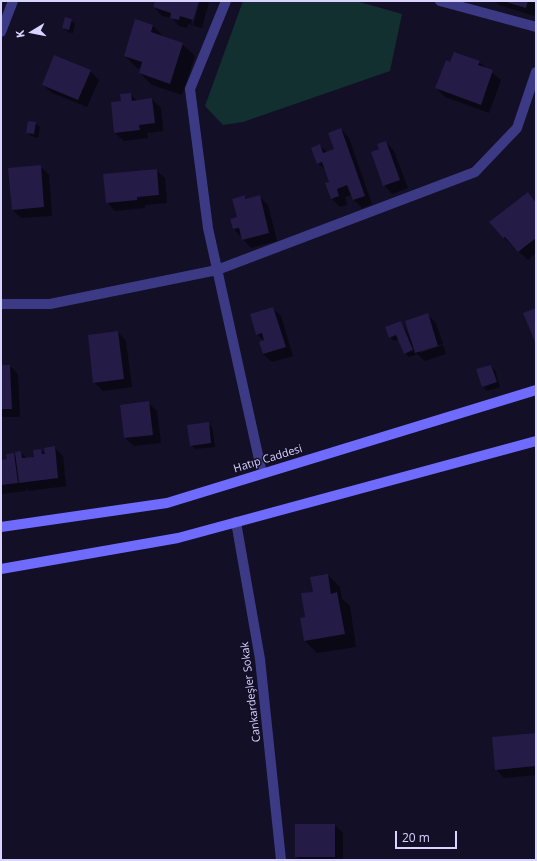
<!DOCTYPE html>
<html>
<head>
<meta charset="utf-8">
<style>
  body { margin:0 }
  #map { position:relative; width:537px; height:861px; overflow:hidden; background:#130f26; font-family:"Open Sans",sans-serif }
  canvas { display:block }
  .frame { position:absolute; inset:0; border:2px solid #d9d4ff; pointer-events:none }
  .north { position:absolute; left:12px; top:12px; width:40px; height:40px; -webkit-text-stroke:3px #130f26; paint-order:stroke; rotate:260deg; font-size:11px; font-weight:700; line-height:16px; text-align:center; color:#d9d4ff }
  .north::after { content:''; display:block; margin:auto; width:14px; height:18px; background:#d9d4ff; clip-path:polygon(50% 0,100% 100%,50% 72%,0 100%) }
  .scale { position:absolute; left:395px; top:831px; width:62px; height:18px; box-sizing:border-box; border:2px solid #d9d4ff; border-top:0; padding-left:5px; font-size:12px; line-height:14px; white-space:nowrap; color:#d9d4ff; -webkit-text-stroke:3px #130f26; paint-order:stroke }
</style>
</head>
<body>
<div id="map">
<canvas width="537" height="861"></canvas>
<div class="frame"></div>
<div class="north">K</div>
<div class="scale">20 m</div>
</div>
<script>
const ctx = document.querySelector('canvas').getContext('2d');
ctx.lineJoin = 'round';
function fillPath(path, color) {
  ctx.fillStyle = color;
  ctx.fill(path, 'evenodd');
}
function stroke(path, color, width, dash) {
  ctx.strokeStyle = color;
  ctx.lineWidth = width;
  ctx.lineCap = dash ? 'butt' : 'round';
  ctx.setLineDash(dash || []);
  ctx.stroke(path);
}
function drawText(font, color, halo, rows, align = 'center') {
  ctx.font = font + ' "Open Sans",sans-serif';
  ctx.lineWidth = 3;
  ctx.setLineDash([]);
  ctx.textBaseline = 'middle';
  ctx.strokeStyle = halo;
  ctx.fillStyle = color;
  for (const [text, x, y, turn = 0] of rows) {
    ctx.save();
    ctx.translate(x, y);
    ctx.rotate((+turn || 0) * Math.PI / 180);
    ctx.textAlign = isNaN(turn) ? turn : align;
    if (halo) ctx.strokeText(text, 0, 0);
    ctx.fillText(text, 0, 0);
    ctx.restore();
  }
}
const green = new Path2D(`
  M243 1H356L402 14 390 71 243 122 223 125 205 106Z`);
const shadow = new Path2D(`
  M156 1H197L191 24 193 25 200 1 209 2 202 28 188 24 187 28 179 26 172 18 162 16 154 7Z
  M495 1H536V9L534 16 499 5Z
  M71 20 75 24 73 33 68 32 63 28Z
  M136 20 153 26 165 38 182 44 195 56 182 95 152 85 140 73 141 69 137 68 125 56Z
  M479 62 501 80 489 113 445 97 436 88 451 63Z
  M90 71 99 80 87 107 52 93 43 85Z
  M130 94 137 101 152 99 161 108 163 131 147 133 148 138 124 141 115 133 112 103 122 102Z
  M35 123 40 127 38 138 31 136 27 132Z
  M341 129 349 138 372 204 362 208 353 199 352 195 345 197 347 205 340 207 332 199 330 182 327 172 318 163 320 146 327 152 335 150Z
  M386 142 394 151 408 188 392 194 384 185 380 150Z
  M40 166 49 175 52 216 21 218 13 210 9 169Z
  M156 170 165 178 167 203 145 205V208L115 211 107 202Z
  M527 193 536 202V253L528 260 504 238Z
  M244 196 247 199 259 196 268 205 277 241 251 248 234 229Z
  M272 308 281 316 293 356 272 362 263 354 260 343 264 341 257 334Z
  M427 314 436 323 443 344 420 351V353L443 345 446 354 425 361 417 354 409 357 405 353 399 339 394 341 390 337 400 322 404 326 411 340H412Z
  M118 332 126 341 132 387 103 391 94 382Z
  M1 366H10L18 374 20 417H1Z
  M491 366 495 370 500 387 487 391 483 387 477 370Z
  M148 403 157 411 161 443 134 446 125 438Z
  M208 423 212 427 215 447 195 449 191 445Z
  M54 447 63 456 66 486 29 491 26 488V491L1 494V461L8 460 14 454 17 457 21 452 27 459 35 457 41 450 46 455Z
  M328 575 340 587 342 599 350 606 356 647 317 653 305 641 306 618 314 592Z
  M536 734V775L504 778 496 769Z
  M335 825 343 833V860H300L296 857Z`);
const building = new Path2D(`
  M155 1H199L193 20 180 16 179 20 170 18 171 13 153 7Z
  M503 1H528L526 8Z
  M65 17 72 19 69 30 62 28Z
  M135 19 153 25 151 32 183 43 170 84 139 73 142 62 124 56Z
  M454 52 480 61 478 65 493 70 481 105 435 88 446 60 450 62Z
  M54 55 91 70 78 100 42 85Z
  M131 93 132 101 152 98 155 123 139 125 140 130 114 133 111 102 121 101 120 94Z
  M28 121 36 122 34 134 26 133Z
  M341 128 365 196 353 200 347 185 337 189 339 196 331 199 325 183 329 182 322 162 317 164 311 148 320 144 323 153 334 149 328 133Z
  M386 141 400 180 383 186 371 152 379 149 377 144Z
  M41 165 44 207 12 210 8 168Z
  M157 169 159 195 137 197V200L106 203 103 174Z
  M528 192 536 203V238L518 252 505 237 503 238 489 222Z
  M245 195V199L260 195 269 233 242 240 239 228 233 229 230 219 237 217 232 199Z
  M273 307 286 347 263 354 259 342 264 340 262 333 256 335 250 314Z
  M536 308V341L535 342 523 313Z
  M428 313 438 346 415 353 405 321Z
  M401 321 413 350 404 354 396 335 389 338 385 327Z
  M118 331 124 379 93 383 88 335Z
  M1 365H10L12 409H1Z
  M491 365 497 382 482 387 476 369Z
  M149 401 153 435 124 438 120 405Z
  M209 422 211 443 190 446 187 425Z
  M55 446 58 478 19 483 15 452 21 451 22 458 34 457 33 450 41 449 42 454H45L44 448Z
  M14 453 18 483 1 485V460L7 459 6 454Z
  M328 574 331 594 337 592 345 634 304 641 300 618 305 617 301 593 313 592 310 577Z
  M536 733V766L495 770 492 737Z
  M295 824H335V857H295Z`);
const minor = new Path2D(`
  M226 1 190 89 208 228 262 473
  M440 1 536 27
  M1 32 13 1
  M1 304H50L217 270 475 172 517 128 536 72
  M236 522 260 659 281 860`);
const secondary = new Path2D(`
  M1 527 167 503 536 390
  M1 569 178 538 536 441`);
const streetNames = [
  ["Hatıp Caddesi",268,459,-17],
  ["Cankardeşler Sokak",251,692,-97]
];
fillPath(green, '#12302f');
fillPath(shadow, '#0007');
fillPath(building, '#241b47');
stroke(minor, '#3d3a85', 10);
stroke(secondary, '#6f6bff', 10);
drawText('11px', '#d9d4ff', '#130f26', streetNames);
</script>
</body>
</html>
